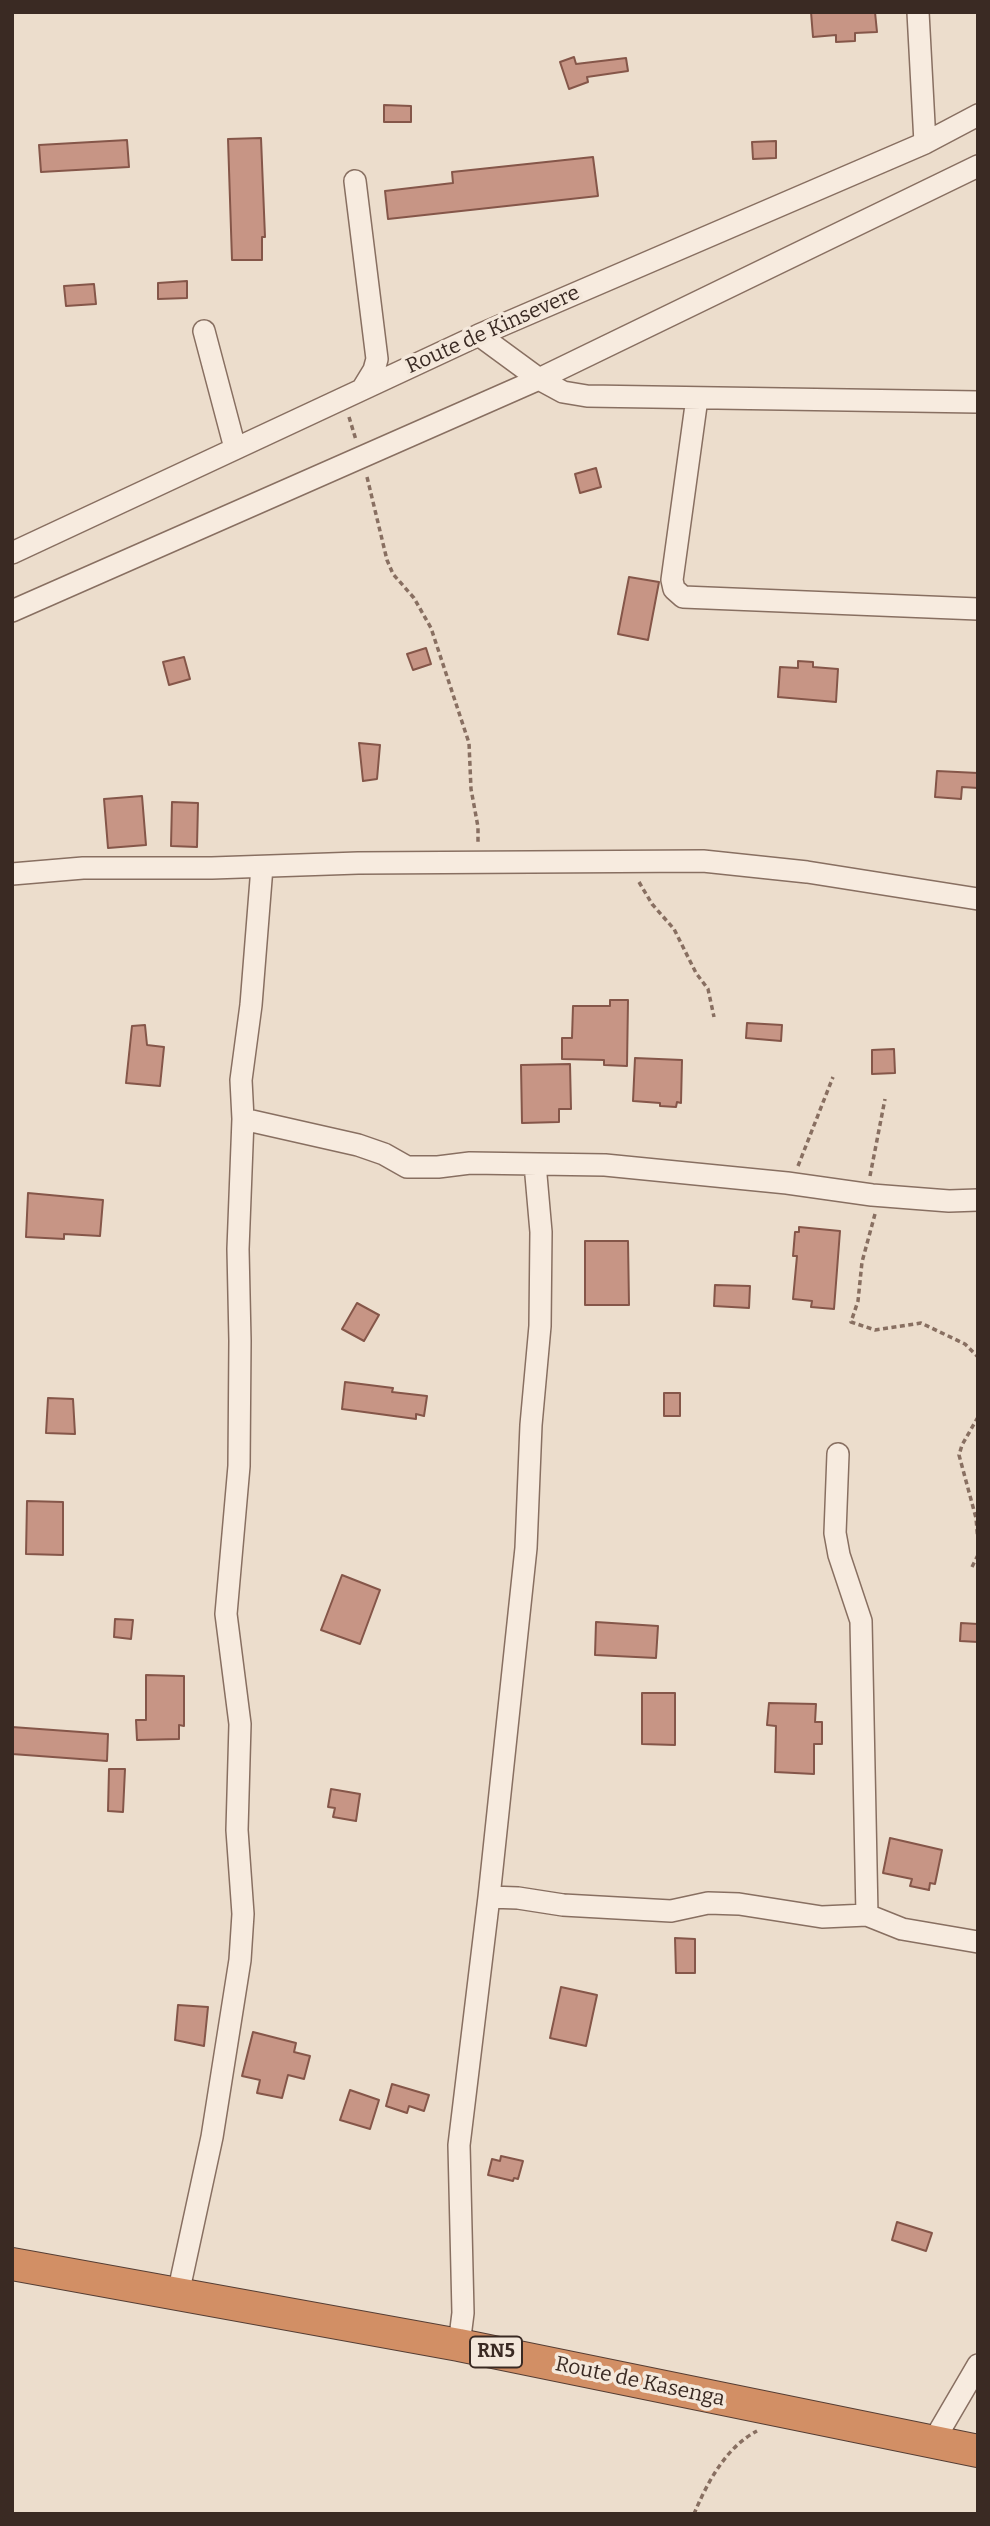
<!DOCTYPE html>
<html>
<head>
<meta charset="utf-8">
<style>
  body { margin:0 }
  #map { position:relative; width:990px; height:2526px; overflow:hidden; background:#ecddcc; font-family:Bitter,serif }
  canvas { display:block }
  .frame { position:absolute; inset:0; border:14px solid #3a2a23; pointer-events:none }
</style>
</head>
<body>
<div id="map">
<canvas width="990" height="2526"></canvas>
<div class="frame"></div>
</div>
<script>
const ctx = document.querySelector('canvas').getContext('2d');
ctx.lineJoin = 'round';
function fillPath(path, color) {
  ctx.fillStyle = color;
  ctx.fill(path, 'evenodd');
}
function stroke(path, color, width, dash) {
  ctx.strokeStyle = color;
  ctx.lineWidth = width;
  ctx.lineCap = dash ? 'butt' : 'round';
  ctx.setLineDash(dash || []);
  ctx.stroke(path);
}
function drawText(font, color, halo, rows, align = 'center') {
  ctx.font = font + ' Bitter,serif';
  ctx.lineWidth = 7;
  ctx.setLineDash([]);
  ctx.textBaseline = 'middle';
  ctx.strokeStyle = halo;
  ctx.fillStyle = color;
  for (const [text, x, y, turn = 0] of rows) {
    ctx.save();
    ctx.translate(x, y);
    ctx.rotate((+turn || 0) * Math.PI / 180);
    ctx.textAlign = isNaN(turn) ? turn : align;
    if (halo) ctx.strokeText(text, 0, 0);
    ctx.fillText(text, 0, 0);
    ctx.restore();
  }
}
const building = new Path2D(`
  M811 12H875L877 32 855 33V41L836 42V35L813 37Z
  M574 57 576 64 626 58 628 71 587 77 588 82 569 89 560 62Z
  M384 105 411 106V122H384Z
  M261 138 265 237H262V260H232L228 139Z
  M127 140 129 167 41 172 39 145Z
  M776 141V158L753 159 752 142Z
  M593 157 598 196 388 219 385 191 453 183 452 172Z
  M187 281V298L158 299V283Z
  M94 284 96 304 66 306 64 286Z
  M596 468 601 487 580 493 575 474Z
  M629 577 659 582 648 640 618 634Z
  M426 648 431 664 413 670 407 654Z
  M184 657 190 679 169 685 163 662Z
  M798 661 813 662V667L838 669 836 702 778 697 780 667 798 668Z
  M359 743 380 745 377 779 363 781Z
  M937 771 978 773V788L962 787 961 799 935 797Z
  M142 796 146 845 108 848 104 799Z
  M172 802 198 803 197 847 171 846Z
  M610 1000H628L627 1066 604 1065V1060L562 1059V1038H572L573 1006H610Z
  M747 1023 782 1025 781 1041 746 1038Z
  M145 1025 147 1045 164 1047 160 1086 126 1083 132 1026Z
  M894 1049 895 1073 872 1074V1050Z
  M635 1058 682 1060 681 1103 677 1102 676 1107 660 1106V1103L633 1101Z
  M570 1064 571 1109H559V1122L522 1123 521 1065Z
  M28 1193 103 1200 100 1236 64 1234V1239L26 1237Z
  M799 1227 840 1231 834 1309 811 1307 812 1301 793 1299 797 1256H793L795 1232H799Z
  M585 1241H628L629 1305H585Z
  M715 1285 750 1286 749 1308 714 1306Z
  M357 1303 379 1315 364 1341 342 1329Z
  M345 1382 393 1388 392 1392 427 1396 424 1416 416 1414V1419L342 1409Z
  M664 1393H680V1416H664Z
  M48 1398 73 1399 75 1434 46 1433Z
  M27 1501 63 1502V1555L26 1554Z
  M342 1575 380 1590 360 1644 321 1630Z
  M115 1619 133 1620 131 1639 114 1637Z
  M596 1622 658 1626 656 1658 595 1655Z
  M961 1623 978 1624V1642L960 1641Z
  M146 1675 184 1676V1726L179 1725V1739L137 1740 136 1720H146Z
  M642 1693H675V1745L642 1744Z
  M769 1703 816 1704 815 1722H822V1744H814V1774L775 1772 776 1726 767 1725Z
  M12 1727 108 1734 107 1761 12 1754Z
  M109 1769H125L123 1812 108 1811Z
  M331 1789 360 1794 356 1821 333 1817 335 1808 328 1807Z
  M890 1838 942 1850 935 1884 930 1883 929 1890 910 1886 912 1879 883 1873Z
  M675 1938 695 1939V1973H676Z
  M561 1987 597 1995 586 2046 550 2038Z
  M178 2005 208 2007 204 2046 175 2040Z
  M253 2032 296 2043 294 2052 310 2056 304 2079 288 2075 282 2098 257 2093 260 2080 242 2076Z
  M392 2084 429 2095 424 2111 409 2106 407 2113 386 2106Z
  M350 2090 379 2100 370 2129 340 2120Z
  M501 2156 523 2161 518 2179 514 2178 513 2181 488 2175 492 2159 500 2161Z
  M897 2222 932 2233 926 2251 892 2240Z`);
const path = new Path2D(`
  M349 417 356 440
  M367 477 387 560 393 574 414 598 431 628 469 743 471 789 478 827V842
  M639 882 652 904 674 929 696 973 708 989 714 1017
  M798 1166 833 1077
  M870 1176 885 1099
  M875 1214 862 1262 858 1301 851 1322 875 1330 921 1323 965 1344 978 1357
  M978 1417 962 1445 959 1455 976 1518 978 1541
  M972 1567 978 1555
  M694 2514C707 2483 726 2447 757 2431`);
const minor = new Path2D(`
  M918 12 925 143
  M355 181 377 359 374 370 363 388
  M204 331 235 448
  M479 335 539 379 563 392 587 396 978 402
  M697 398 672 580 674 589 683 597 978 609
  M12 553 479 335 925 143 978 115
  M12 611 539 379 978 166
  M12 874 83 868H212L358 863 703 861 807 872 978 899
  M243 1119 358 1145 384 1154 407 1167H438L470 1163 605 1165 787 1183 872 1195 949 1201 978 1200
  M838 1454 835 1533 839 1555 861 1621 867 1915
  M489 1897 518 1898 563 1905 671 1911 708 1903 739 1904 822 1917 867 1915 902 1929 978 1942
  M178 2294 212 2137 240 1960 243 1914 237 1830 240 1724 226 1614 239 1466 240 1341 238 1249 243 1119 241 1080 251 1005 262 867
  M459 2345 463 2313 459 2145 489 1897 526 1548 531 1425 540 1326 541 1232 535 1164
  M933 2442 978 2365`);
const highway = new Path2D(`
  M12 2264 459 2345 978 2451`);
const shields = [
  [496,2352,52]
];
const shieldNames = [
  ["RN5",496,2352]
];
const streetNames = [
  ["Route de Kinsevere",493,330,-24],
  ["Route de Kasenga",640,2382,12]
];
fillPath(building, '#c79585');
stroke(building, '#855649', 2);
stroke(minor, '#886f61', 24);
stroke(highway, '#563e34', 34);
stroke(path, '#886f61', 3.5, [5, 3.5]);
stroke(minor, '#f7ebdf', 21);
stroke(highway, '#d28f65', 32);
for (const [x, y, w] of shields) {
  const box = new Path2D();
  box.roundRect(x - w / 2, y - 15.5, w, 31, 5);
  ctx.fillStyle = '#f4e8db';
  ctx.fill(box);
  stroke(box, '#3a2a23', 2);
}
drawText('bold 19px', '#3a2a23', null, shieldNames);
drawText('21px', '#3a2a23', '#f4e8db', streetNames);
</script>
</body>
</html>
